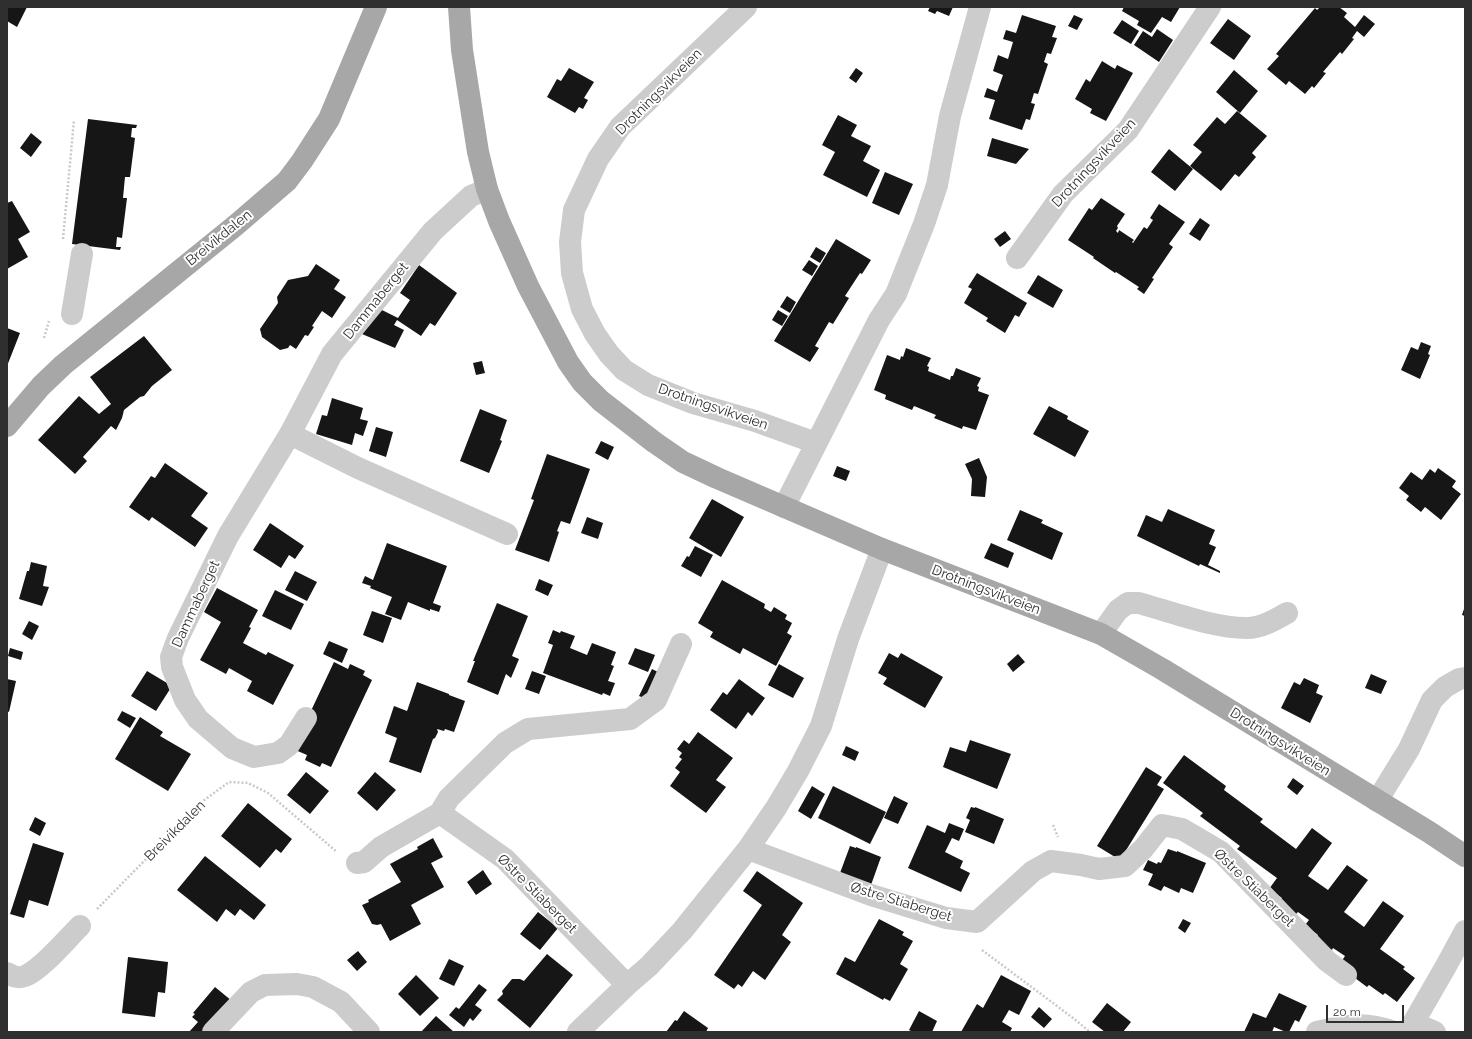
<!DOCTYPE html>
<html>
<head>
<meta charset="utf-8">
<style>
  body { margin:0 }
  #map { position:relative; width:1472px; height:1039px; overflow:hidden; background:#fff; font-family:Raleway,sans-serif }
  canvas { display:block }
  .frame { position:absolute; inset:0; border:8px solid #2f2f2f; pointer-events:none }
  .scale { position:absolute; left:1326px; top:1005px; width:78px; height:18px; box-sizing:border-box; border:2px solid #2f2f2f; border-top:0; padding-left:5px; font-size:12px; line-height:14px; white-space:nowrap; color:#2f2f2f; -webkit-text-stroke:3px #fff; paint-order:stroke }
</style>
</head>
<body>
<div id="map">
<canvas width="1472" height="1039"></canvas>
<div class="frame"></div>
<div class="scale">20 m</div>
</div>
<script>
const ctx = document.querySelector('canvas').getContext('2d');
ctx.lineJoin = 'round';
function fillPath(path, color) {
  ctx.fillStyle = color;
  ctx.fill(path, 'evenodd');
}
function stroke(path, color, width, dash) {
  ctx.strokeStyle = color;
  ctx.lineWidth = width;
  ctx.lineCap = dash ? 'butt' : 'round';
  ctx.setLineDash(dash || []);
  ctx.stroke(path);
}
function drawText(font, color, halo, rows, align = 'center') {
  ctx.font = font + ' Raleway,sans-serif';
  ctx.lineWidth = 4;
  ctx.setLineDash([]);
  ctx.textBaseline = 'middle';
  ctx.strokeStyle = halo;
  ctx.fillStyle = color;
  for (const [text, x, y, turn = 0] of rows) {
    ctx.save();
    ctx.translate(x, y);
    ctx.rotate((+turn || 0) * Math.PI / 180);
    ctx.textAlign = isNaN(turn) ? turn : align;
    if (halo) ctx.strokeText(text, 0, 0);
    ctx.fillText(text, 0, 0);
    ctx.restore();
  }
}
const building = new Path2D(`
  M7 7H27L17 27 7 21Z
  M930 7H953L949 16 937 11 935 14 928 11Z
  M1124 7H1180L1171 22 1162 17 1151 33 1137 25 1139 21 1122 11Z
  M1320 7H1339L1347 13 1344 17 1355 27 1364 15 1375 24 1364 37 1357 31 1352 38 1354 39 1342 54 1340 52 1323 72 1326 73 1314 88 1312 86 1305 94 1289 81 1286 85 1267 69 1279 56 1276 54 1315 8 1317 10Z
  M1022 15 1056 26 1052 37 1057 38 1051 54 1047 53 1044 62 1048 64 1038 94 1034 93 1031 103 1035 104 1030 120 1026 119 1022 130 989 119 995 100 984 97 987 88 997 92 1003 75 993 71 998 55 1008 59 1013 42 1003 39 1006 30 1016 33Z
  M1074 15 1083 19 1077 30 1068 26Z
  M1228 19 1251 36 1234 60 1210 43Z
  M1122 20 1139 31 1131 44 1113 33Z
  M1157 29 1173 40 1159 62 1134 45 1143 31 1152 37Z
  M1102 61 1115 69 1117 65 1133 73 1106 121 1090 113 1092 109 1075 99 1086 79 1090 82Z
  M569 68 594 82 584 98 588 100 583 109 579 107 575 113 547 97 557 79 561 81Z
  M856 68 863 73 856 83 849 78Z
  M1234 70 1258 91 1240 113 1216 92Z
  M1237 111 1267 136 1252 153 1256 157 1239 177 1235 174 1221 191 1190 166 1202 152 1193 145 1217 117 1225 124Z
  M838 115 857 125 851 136 871 146 863 161 880 170 867 197 823 175 835 152 822 145Z
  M88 119 137 125 136 128H132L131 137 135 138 130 177H125L123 198H127L122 238 117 237 116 247H121L120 250 72 244Z
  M31 133 42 142 31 157 20 148Z
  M992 138 1029 149 1016 164 987 156Z
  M1169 149 1193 169 1175 191 1151 172Z
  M885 172 913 184 899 215 872 203Z
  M1101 198 1125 214 1117 226 1118 228 1116 231 1118 233 1119 230 1134 240 1132 242 1133 243 1144 227 1147 229 1153 220 1150 218 1159 204 1185 222 1169 244 1173 247 1152 278 1154 279 1144 294 1137 289 1139 287 1116 272 1115 273 1093 258 1094 257 1068 240 1089 208 1092 210Z
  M12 201 30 232 18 239 28 257 7 269V203Z
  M1200 218 1210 225 1200 241 1189 234Z
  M1005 231 1011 239 1000 247 994 239Z
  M836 239 871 260 862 274 860 273 845 296 849 298 833 324 829 322 815 346 819 348 810 362 774 341Z
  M816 247 826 253 820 263 810 257Z
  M809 260 818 266 812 276 802 270Z
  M316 264 340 280 334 289 346 297 332 318 322 311 312 326 314 327 308 336 305 335 296 349 290 345 288 348 280 350 262 337 260 329 278 303 277 297 288 280 308 276Z
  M419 265 457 293 435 326 430 323 421 336 397 320 394 325 404 330 395 348 362 334 376 307 398 318 410 300 400 293Z
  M977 273 1027 303 1019 317 1015 315 1005 333 986 321 988 318 964 303 972 289 968 287Z
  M1038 275 1063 290 1053 308 1027 293Z
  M787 296 796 302 790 313 780 307Z
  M778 310 788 316 782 326 772 320Z
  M7 328 20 333 7 366Z
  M144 336 172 370 152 386 144 396 140 397 124 410 122 418 116 430 111 426 83 457 87 461 75 474 38 440 79 396 99 414 111 404 90 377Z
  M1421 342 1431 346 1428 354 1430 355 1420 379 1401 370 1411 347 1418 350Z
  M906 348 931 358 927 366 929 367 928 371 950 380 951 376H953L956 368 981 378 977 386 979 387 978 391 989 395 976 430 963 426 962 429 934 418 936 415 914 406 912 410 885 399 886 395 874 390 887 355 900 360 901 356 903 357Z
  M482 361 485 373 476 375 473 363Z
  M332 398 363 408 360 419 368 421 363 436 355 433 352 445 316 434 322 415 327 416Z
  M1049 406 1068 416 1067 419 1089 431 1075 457 1033 434Z
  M480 409 507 420 500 440 502 441 489 473 460 461Z
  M376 427 393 432 386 457 369 451Z
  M601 441 614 447 608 460 595 453Z
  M547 454 590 469 570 524 561 521 557 531 559 532 549 562 515 550 534 500 531 499Z
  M979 458 987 477 985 497 971 496 972 479 965 464Z
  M165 463 208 493 191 516 208 528 195 547 152 517 149 521 129 507 151 476 155 478Z
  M837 466 850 471 846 481 833 476Z
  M1438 468 1456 481 1452 487 1461 494 1441 520 1425 507 1421 512 1406 500 1409 496 1399 488 1411 472 1422 480 1430 469 1435 473Z
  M712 499 744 517 721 557 689 538Z
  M1168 509 1215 530 1209 544 1216 547 1208 565 1220 571V573L1200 564 1199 566 1137 536 1146 515 1162 522Z
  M1020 510 1043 520 1041 523 1063 533 1052 560 1007 540Z
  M587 517 603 523 598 539 581 533Z
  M270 523 304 546 295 559 289 555 281 568 253 550Z
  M387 543 447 566 433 603 441 606 439 612 430 609V611L408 602 401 620 385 614 392 597 370 588 371 586 362 583 365 576 373 580Z
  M991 543 1014 553 1008 568 984 558Z
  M695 546 713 555 701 577 681 566 687 556 689 557Z
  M31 562 47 566 43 586 49 587 42 606 19 599 27 571H29Z
  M295 571 317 582 307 601 285 590Z
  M539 579 553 585 548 596 535 590Z
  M722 580 765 604 764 608 771 612 774 607 787 615 785 619 792 623 787 633 792 636 776 666 743 648 740 654 710 637 713 632 698 623Z
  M217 588 258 610 249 627 251 628 243 643 266 655 268 652 294 665 273 705 247 691 252 681 229 668 226 674 200 660 221 622 204 612Z
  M275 590 304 604 291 630 262 616Z
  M497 603 528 616 512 656 519 659 511 678 506 674 498 695 467 682 475 661H473Z
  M1465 606V616L1462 615Z
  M372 611 392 618 383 643 363 635Z
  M29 621 39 626 32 640 22 634Z
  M553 630 560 633 561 631 575 636 570 648 587 655 592 643 616 652 611 665 614 666 608 681 615 683 610 696 603 693 602 695 543 673 553 645 548 643Z
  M329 641 348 649 342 663 323 654Z
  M10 648 23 652 21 660 8 656Z
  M635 648 655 655 648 672 628 664Z
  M889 653 898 658 901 653 943 677 925 708 883 684 887 678 878 673Z
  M1018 654 1025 662 1013 672 1007 664Z
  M334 662 348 669 350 664 365 671 363 675 372 680 331 767 322 763 320 767 305 760 307 755 293 749Z
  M779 664 804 678 793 698 768 685Z
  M652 669 658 672 646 699 639 696Z
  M147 671 172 686 156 711 131 696Z
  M532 671 546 676 539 694 525 689Z
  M1371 674 1387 681 1381 694 1365 688Z
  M1304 678 1319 685 1316 693 1323 696 1310 723 1281 708 1294 682 1300 685Z
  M7 679 16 681 9 712 7 711Z
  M739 679 765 698 752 716 748 712 736 729 710 710 723 692 727 695Z
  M417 682 449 694V695L465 701 454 732 445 729 444 731 437 729 438 732 435 738 433 739 421 773 389 762 397 738 385 733 394 706 407 711Z
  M122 711 136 718 130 728 117 720Z
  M140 717 163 732 160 736 191 754 168 791 115 759Z
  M698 732 733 758 716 780 726 787 706 813 670 786 680 772 675 768 682 759 679 757 682 753 677 749 684 740 689 744Z
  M970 740 1011 754 997 789 943 767 950 747 966 752Z
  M846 746 859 752 855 761 842 755Z
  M1184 755 1226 786 1224 790 1263 819 1260 822 1296 849 1312 828 1332 843 1308 876 1328 890 1347 865 1368 880 1344 912 1364 927 1383 901 1404 916 1380 949 1405 967 1403 969 1415 978 1397 1002 1385 993 1383 995 1369 985 1367 987 1351 975 1341 962 1345 956 1333 948 1332 950 1315 939 1318 935 1305 925 1309 920 1298 912 1296 914 1279 902 1282 898 1269 889 1277 878 1237 849 1240 846 1200 816 1203 813 1163 783Z
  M1146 767 1162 777 1157 785 1164 789 1120 860 1097 846Z
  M306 772 329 791 310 814 287 795Z
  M375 772 396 790 377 811 357 793Z
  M1293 778 1304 786 1297 795 1287 787Z
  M812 786 825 794 811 819 798 811Z
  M833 786 886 812 870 844 818 818Z
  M894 796 908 803 898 824 884 818Z
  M248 803 292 839 281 853 276 849 260 868 221 836Z
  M971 807 975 808V807L1004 819 994 844 965 832 970 820 966 818Z
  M35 817 46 823 40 836 29 830Z
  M949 823 964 829 959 841 952 838 945 852 963 861 960 868 970 873 961 892 908 868 927 825 945 833Z
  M433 838 443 857 431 863 444 887 411 905 421 924 390 941 381 924 377 925 372 924 362 905 369 902 368 900 401 882 390 864 418 849 417 847Z
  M33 843 64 853 48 906 29 900 24 918 10 914Z
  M850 846 856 848V847L881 857 871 885 840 873Z
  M1168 849 1177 852V851L1206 863 1193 893 1181 888 1179 893 1164 886 1161 891 1148 885 1153 874 1143 870 1148 860 1157 864 1158 862 1161 863Z
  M205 856 266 905 254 920 240 909 235 916 226 909 217 922 177 890Z
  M483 870 492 884 476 895 467 882Z
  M757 871 803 903 782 935 791 942 765 980 753 971 742 987 738 984 734 989 714 975 762 905 743 891Z
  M538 912 558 928 540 950 520 934Z
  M879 919 904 932 902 935 913 941 900 964 908 969 890 1001 884 998 883 1000 836 974 845 957 855 962Z
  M1183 919 1191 923 1185 933 1178 928Z
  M358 951 367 962 357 971 347 960Z
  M547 954 573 975 530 1028 497 1000 503 994 502 991 512 979H520L524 981Z
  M128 957 168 962 165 993 158 992 155 1017 122 1013Z
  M449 959 464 966 454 986 439 979Z
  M416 975 439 998 420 1016 398 994Z
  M1001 975 1031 991 1019 1015 1009 1010 1002 1022 1012 1028 1010 1032H961L977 1004 983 1008Z
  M479 984 487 990 475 1005 482 1010 473 1021 470 1018 464 1027 449 1015 456 1007 459 1009Z
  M215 987 232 1001 204 1032H189L198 1022 192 1017 195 1014 193 1013Z
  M1279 993 1307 1006 1299 1022 1295 1020 1289 1032H1286L1274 1027 1272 1032H1244L1253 1013 1266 1018Z
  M1107 1003 1131 1022 1123 1032H1105L1092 1022Z
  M1039 1007 1052 1019 1044 1028 1031 1017Z
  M684 1011 708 1028 706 1032H666L675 1020 677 1021Z
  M919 1011 937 1021 932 1032H913L909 1030Z
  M436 1016 454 1032H421Z`);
const path = new Path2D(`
  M63 239 74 120
  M44 338 49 321
  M1053 825 1058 837
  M97 909 203 801 229 782 248 783 268 793 337 852
  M982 950 1073 1018 1090 1032`);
const minor = new Path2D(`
  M746 7 620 127 598 159 574 210 570 242 572 273 582 309 595 334 609 354 624 370 648 385 693 403 755 421 816 443
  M1017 258 1063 194 1128 130 1210 7
  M72 314 82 254
  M290 434 358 468 507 534
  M784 507 879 320 896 294 924 224 937 185 950 116 980 7
  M1101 634 1118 610 1128 603H1139C1171 612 1213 628 1247 628 1261 628 1275 620 1287 613
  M306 718 289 745 278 753 254 757 232 748 198 719 185 700 172 667 171 657 178 638 228 536 290 434 332 354 433 231 471 196 487 189
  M1377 801 1409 749 1432 700 1445 687 1459 679 1465 678
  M748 849 871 895 946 918 977 922 1033 871 1051 861 1081 865 1099 869 1125 866 1143 849 1162 825 1182 829 1221 852 1327 961 1346 975
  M357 863 364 862 381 847 440 813
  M7 973C12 976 18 979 25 976 41 970 67 939 80 926
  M627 985 505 859 440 813 449 798 505 743 528 729 630 719 656 700 681 644
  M1414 1023 1435 1032
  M213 1032 251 992 265 985 297 984 313 987 341 1002 369 1032
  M578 1032 627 985 649 966 682 931 748 849 776 808 798 771 821 726 848 639 882 549
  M1317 1032C1345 1025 1366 1021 1394 1032
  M1408 1032 1446 966 1465 931`);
const major = new Path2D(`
  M459 7 462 50 478 152 487 189 499 221 528 286 568 362 582 382 601 401 654 442 683 462 717 478 882 549 1101 634 1162 669 1429 832 1465 856
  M7 426 41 386 63 365 236 225 287 181 302 161 329 119 376 7`);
const streetNames = [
  ["Drotningsvikveien",659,92,-45],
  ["Drotningsvikveien",1094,163,-47],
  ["Breivikdalen",219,238,-39],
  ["Dammaberget",376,301,-51],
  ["Drotningsvikveien",713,407,19],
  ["Drotningsvikveien",986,590,21],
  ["Dammaberget",196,604,-65],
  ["Drotningsvikveien",1280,742,32],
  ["Breivikdalen",175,831,-45],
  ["Østre Stiaberget",1254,888,44],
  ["Østre Stiaberget",537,894,45],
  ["Østre Stiaberget",901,902,17]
];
fillPath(building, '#161616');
stroke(path, '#c9c9c9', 2.5, [2, 2]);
stroke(minor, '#ccc', 22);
stroke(major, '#a7a7a7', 22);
drawText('14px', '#2f2f2f', '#fff', streetNames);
</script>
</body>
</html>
